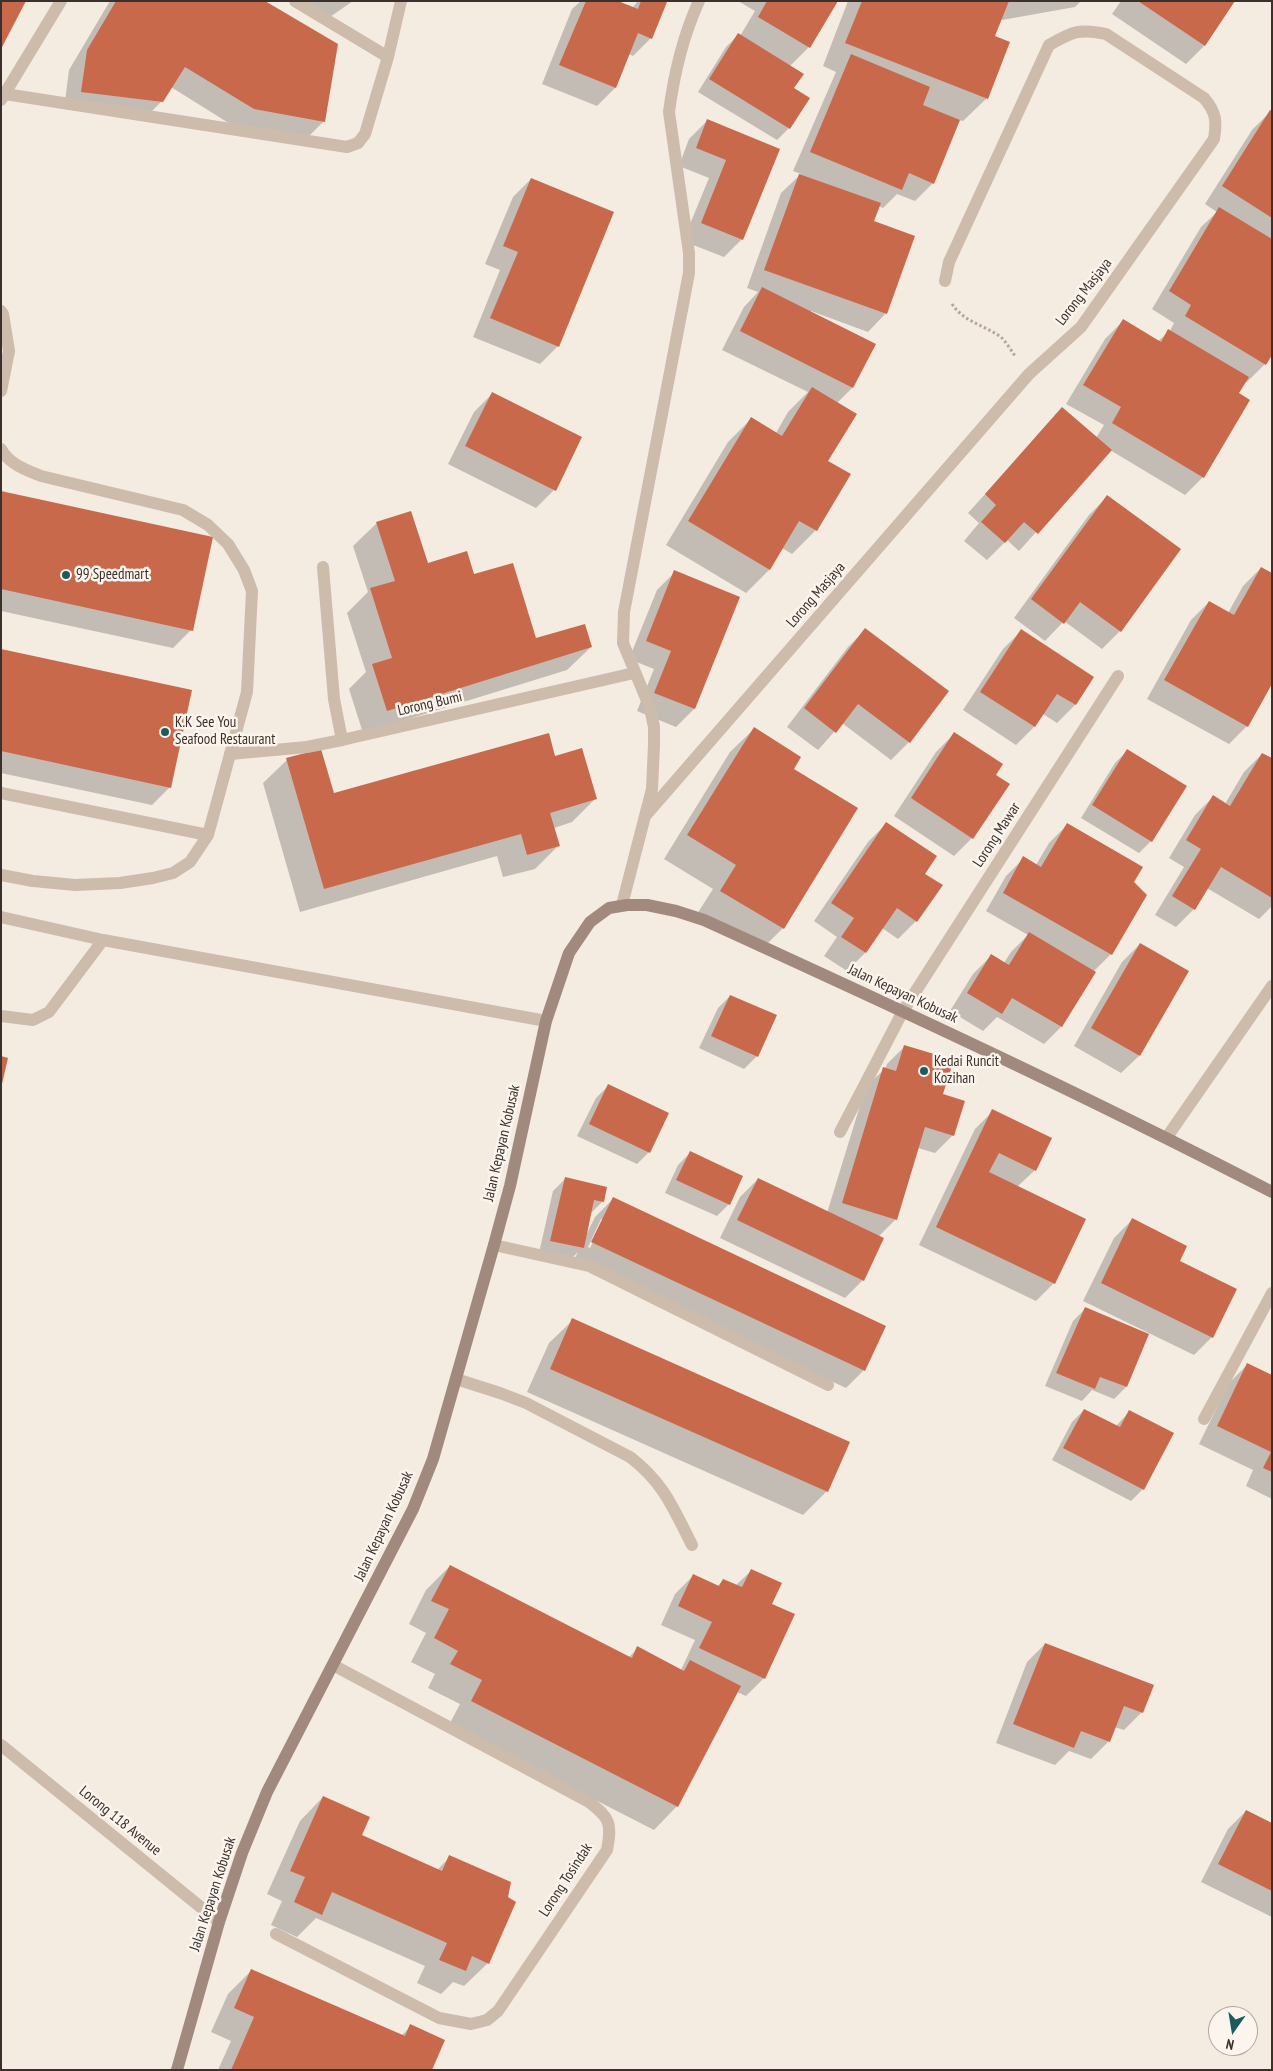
<!DOCTYPE html>
<html>
<head>
<meta charset="utf-8">
<style>
  body { margin:0 }
  #map { position:relative; width:1273px; height:2071px; overflow:hidden; background:#f4ebe1; font-family:"PT Sans Narrow",sans-serif }
  canvas { display:block }
  .frame { position:absolute; inset:0; border:2px solid #3b302b; pointer-events:none }
  .north { position:absolute; left:1208px; top:2006px; width:50px; height:50px; box-sizing:border-box; background:#fbf5ee; border:1px solid #aea6a0; border-radius:50%; rotate:193deg; font-size:14px; font-weight:700; line-height:20px; text-align:center; color:#3b302b }
  .north::after { content:''; display:block; margin:auto; width:18px; height:22px; background:#1f5a5e; clip-path:polygon(50% 0,100% 100%,50% 72%,0 100%) }
</style>
</head>
<body>
<div id="map">
<canvas width="1273" height="2071"></canvas>
<div class="frame"></div>
<div class="north">N</div>
</div>
<script>
const ctx = document.querySelector('canvas').getContext('2d');
ctx.lineJoin = 'round';
function fillPath(path, color) {
  ctx.fillStyle = color;
  ctx.fill(path, 'evenodd');
}
function stroke(path, color, width, dash) {
  ctx.strokeStyle = color;
  ctx.lineWidth = width;
  ctx.lineCap = dash ? 'butt' : 'round';
  ctx.setLineDash(dash || []);
  ctx.stroke(path);
}
function drawText(font, color, halo, rows, align = 'center') {
  ctx.font = font + ' "PT Sans Narrow",sans-serif';
  ctx.lineWidth = 5;
  ctx.setLineDash([]);
  ctx.textBaseline = 'middle';
  ctx.strokeStyle = halo;
  ctx.fillStyle = color;
  for (const [text, x, y, turn = 0] of rows) {
    ctx.save();
    ctx.translate(x, y);
    ctx.rotate((+turn || 0) * Math.PI / 180);
    ctx.textAlign = isNaN(turn) ? turn : align;
    if (halo) ctx.strokeText(text, 0, 0);
    ctx.fillText(text, 0, 0);
    ctx.restore();
  }
}
const shadow = new Path2D(`
  M110 1H263L323 122 305 140 235 127 171 87 162 101 143 120 64 109 69 70Z
  M301 1H353L327 19Z
  M581 1H615L632 8 638 1H661L665 3 651 38 633 56 629 54 615 88 597 106 542 84 572 9Z
  M738 1H837L809 47 789 67 793 89 808 98 789 128 777 140 698 92 726 47 738 35 740 36 755 11Z
  M848 1H1081L1075 7 1002 20 1001 16 994 37 987 98 963 121 959 120 933 183 915 201 897 194 883 208 878 206 873 222 886 313 868 332 811 311V313L874 345 852 388 837 403 827 461 849 474 816 530 792 554 782 548 769 570 746 593 666 545 728 442 751 419 776 433 788 412 808 392 722 350 744 307 758 292 747 288 781 193 801 174 793 171 836 72 823 66Z
  M1121 1H1234L1204 46 1186 64 1112 14Z
  M1270 112 1272 113V353L1265 364 1247 382 1245 381 1237 394 1203 477 1185 495 1110 450 1019 551 1007 540 987 560 964 541 979 523 968 513 1062 409 1096 438 1104 425 1066 404 1105 339 1123 321 1158 341 1170 331 1174 323 1152 309 1201 227 1217 212 1205 204 1252 130Z
  M707 121 778 150 742 239 724 257 683 241 709 178 679 166 689 139Z
  M531 179 558 346 540 364 473 337 500 270 485 264 513 197Z
  M492 394 554 490 536 508 448 464 474 412Z
  M1 492 191 630 173 648 1 611Z
  M1107 497 1120 631 1102 649 1064 621 1045 641 1014 618 1089 515Z
  M377 523 427 564 473 576 536 640 591 647 567 670 363 733 349 689 366 672 347 613 368 592 353 546Z
  M1261 568 1272 682 1247 726 1229 744 1147 699 1191 620 1209 602 1228 613 1243 586Z
  M675 572 739 598 694 709 676 727 637 711 654 669 629 659 657 590Z
  M866 629 909 742 891 760 842 723 818 750 787 727 848 647Z
  M1021 631 1092 677 1075 705 1057 723 1043 714 1034 727 1016 745 963 710 1003 649Z
  M1 650 170 787 152 805 1 773Z
  M754 729 792 769 856 808 783 928 759 952 697 914 713 889 664 859 730 752Z
  M954 734 994 776 1008 785 972 838 954 856 894 816 936 752Z
  M1127 751 1151 841 1139 853 1081 818 1115 763Z
  M1262 754 1272 760V906L1259 919 1207 888 1194 909 1176 927 1155 915 1184 867 1169 858 1195 815 1213 797 1225 804 1244 772Z
  M555 757 595 799 572 822 554 828 559 845 535 869 503 877 497 856 300 912 263 783 287 760 333 795Z
  M886 824 923 874 916 921 898 939 882 928 865 953 847 971 824 956 837 937 814 921 868 842Z
  M1067 825 1133 883 1111 954 1093 972 1062 1026 1044 1044 997 1017 983 1031 950 1011 973 974 991 956 1004 963 1011 952 1028 935 986 911 1006 876 1024 858 1036 865 1049 843Z
  M1140 944 1139 1056 1121 1073 1074 1046 1122 962Z
  M730 996 775 1016 756 1057 744 1069 699 1048 718 1008Z
  M905 1046 942 1095 953 1135 935 1153 918 1148 896 1219 878 1237 863 1280 845 1298 720 1238 740 1197 758 1179 827 1213 866 1086 885 1069 887 1064Z
  M608 1086 649 1152 637 1164 577 1136 596 1098Z
  M993 1111 1035 1170 1017 1187 1054 1283 1036 1301 919 1245 975 1129Z
  M690 1153 729 1204 717 1216 665 1193 678 1165Z
  M565 1179 603 1201 591 1213 586 1235 595 1217 613 1199 864 1370 846 1388 574 1260 578 1252 570 1260 539 1253 553 1191ZM601 1219H604L590 1248 588 1247Z
  M1132 1220 1178 1261 1212 1337 1194 1355 1083 1301 1114 1238Z
  M1085 1309 1148 1335 1126 1387 1114 1399 1092 1390 1082 1401 1045 1386 1073 1321Z
  M573 1320 849 1442 827 1491 803 1515 527 1392 549 1343Z
  M1247 1365 1272 1377V1499L1246 1486 1253 1470 1199 1444 1229 1383Z
  M1084 1410 1116 1426 1129 1412 1143 1489 1131 1501 1052 1460 1072 1422Z
  M450 1566 628 1658 638 1648 681 1670 695 1640 661 1625 675 1594 693 1576 717 1587 723 1580 735 1586 751 1571 771 1604 764 1678 746 1696 737 1692 677 1806 654 1830 449 1725 460 1704 428 1688 435 1674 411 1662 426 1633 409 1624 426 1590Z
  M1045 1644 1142 1712 1124 1730 1114 1727 1109 1741 1091 1759 1069 1751 1055 1765 996 1743 1027 1662Z
  M323 1797 360 1836 437 1870 450 1857 506 1897 488 1963 464 1986 453 1982 441 1994 417 1983 425 1966 316 1918 297 1937 271 1925 282 1901 267 1894 300 1821Z
  M1246 1811 1272 1824V1917L1201 1882 1228 1829Z
  M251 1971 401 2036 411 2026 430 2070H218L231 2041 211 2032 228 1994Z`);
const building = new Path2D(`
  M1 1H26L1 49Z
  M116 1H265L338 44 325 122 254 109 185 67 163 102 81 92 87 50Z
  M586 1H618L638 9 641 1 667 2 652 39 638 33 616 88 559 65Z
  M767 1H838L810 48 758 17Z
  M862 1H1009L995 36 1010 42 988 99 845 43Z
  M1138 1H1235L1205 46Z
  M738 33 804 74 794 88 810 98 790 129 709 79Z
  M851 54 930 87 923 105 960 120 934 184 909 173 902 190 810 152Z
  M1270 110 1272 111V218L1222 186Z
  M707 119 780 149 743 240 701 223 726 160 696 148Z
  M799 174 881 203 874 221 915 236 887 314 764 270Z
  M531 178 614 212 559 347 490 318 518 252 503 246Z
  M1219 207 1272 239V355L1266 365 1185 316 1191 305 1169 291Z
  M762 287 876 344 853 388 740 331Z
  M1123 319 1161 342 1168 329 1249 377 1239 393 1250 400 1204 478 1112 423 1121 407 1083 385Z
  M812 387 857 414 828 461 851 474 817 531 799 521 770 570 688 521 751 417 782 436Z
  M492 392 582 437 556 491 465 446Z
  M1062 407 1112 450 1038 534 1024 522 1005 543 981 522 996 505 985 494Z
  M1 491 213 537 193 631 1 589Z
  M1107 495 1181 549 1121 632 1080 602 1064 624 1031 599Z
  M411 511 428 563 467 551 474 574 513 563 536 638 585 624 592 647 387 711 372 664 392 658 370 588 395 581 376 522Z
  M1261 567 1272 573V684L1248 727 1164 680 1209 601 1234 615Z
  M674 570 740 597 695 709 654 693 671 651 646 641Z
  M865 628 949 691 910 743 858 704 836 733 804 708Z
  M1021 629 1094 677 1076 705 1057 694 1035 727 980 692Z
  M1 649 192 690 171 788 1 751Z
  M754 727 801 757 794 769 858 808 784 929 720 891 736 865 687 835Z
  M954 732 1003 764 996 775 1010 784 973 839 911 798Z
  M549 733 555 756 582 748 597 799 550 813 560 846 527 855 521 834 324 889 286 758 321 749 334 793Z
  M1127 749 1187 786 1152 842 1092 805Z
  M1262 753 1272 758V898L1221 867 1195 910 1172 896 1201 849 1186 840 1213 795 1230 806Z
  M886 822 937 856 925 874 943 885 917 922 897 908 866 953 841 937 854 918 831 903Z
  M1067 823 1143 867 1134 882 1147 895 1112 955 1003 893 1023 856 1041 867Z
  M1029 932 1096 972 1062 1027 1012 998 1002 1014 967 993 991 954 1009 965Z
  M1140 943 1189 971 1140 1056 1091 1028Z
  M730 995 777 1015 758 1057 711 1036Z
  M904 1045 954 1060 943 1094 965 1101 954 1136 925 1127 897 1220 842 1203 883 1067 896 1071Z
  M1 1056 8 1058 2 1084H1Z
  M608 1084 669 1113 650 1153 589 1124Z
  M992 1109 1052 1138 1036 1171 999 1153 989 1172 1086 1219 1055 1284 936 1227Z
  M690 1151 743 1176 730 1205 676 1180Z
  M565 1177 607 1187 604 1202 594 1200 584 1248 550 1241Z
  M758 1178 884 1238 864 1281 737 1220Z
  M613 1197 886 1326 865 1371 591 1242Z
  M1132 1218 1187 1246 1180 1261 1237 1289 1213 1338 1101 1283Z
  M1085 1307 1149 1334 1127 1387 1100 1377 1095 1389 1056 1373Z
  M572 1318 850 1442 828 1492 550 1369Z
  M1247 1363 1272 1375V1472L1263 1468 1271 1452 1217 1426Z
  M1084 1409 1120 1427 1129 1410 1174 1433 1144 1490 1063 1448Z
  M450 1565 632 1658 637 1646 684 1671 690 1660 741 1686 678 1807 471 1701 482 1680 450 1664 458 1651 434 1638 449 1609 431 1601Z
  M751 1569 782 1583 772 1604 795 1614 765 1679 699 1648 712 1622 678 1606 693 1574 719 1586 723 1579 742 1587Z
  M1045 1643 1154 1685 1143 1713 1124 1706 1110 1742 1081 1731 1074 1748 1013 1724Z
  M323 1796 370 1817 362 1835 442 1871 449 1855 511 1882 508 1897 516 1902 489 1964 472 1956 466 1971 439 1960 447 1943 332 1892 322 1915 294 1902 305 1877 290 1871Z
  M1246 1810 1272 1823V1891L1218 1864Z
  M251 1969 405 2036 410 2024 445 2040 432 2070H231L254 2017 234 2008Z`);
const path = new Path2D(`
  M952 304C964 322 984 325 1001 337 1006 342 1011 350 1015 356`);
const lane = new Path2D(`
  M295 1 388 57
  M5 94 347 147 358 143 365 134 388 57 401 1
  M1 100 61 1
  M1 311 3 314 9 351 1 391
  M1 449C9 464 26 470 41 476L183 510 208 525 228 544 244 570 252 591 247 692 208 835 190 862 173 873 153 878 120 883 75 885 33 881 1 875
  M323 567 334 699 342 740
  M1 793 208 835
  M1 917 103 940 546 1021
  M1 1016 33 1020 49 1012 103 940
  M840 1132 903 1011
  M494 1245 589 1266 828 1385
  M456 1379 500 1393 526 1403 630 1457C664 1483 673 1508 692 1545
  M1 1745 219 1922`);
const street = new Path2D(`
  M230 754 307 747 342 740 634 673
  M646 815 1029 374 1081 327 1214 139C1217 121 1216 112 1204 98L1106 34C1079 28 1072 32 1049 45L949 262 945 281
  M622 905 652 789 654 745V727L650 708 623 643 624 612 689 273V253L669 112C674 74 683 36 699 1
  M903 1011 1118 676
  M1167 1137 1272 986
  M1204 1419 1272 1293
  M276 1934 439 2018 471 2024 487 2020 498 2011 607 1850C612 1823 610 1818 589 1802L333 1665`);
const secondary = new Path2D(`
  M177 2070 219 1922 242 1853 267 1792 413 1509 433 1459 494 1245 510 1186 546 1021 569 953 590 922 609 908 627 905H647L676 911 704 920C895 1007 1085 1095 1272 1192`);
const markers = [
  [66,575,5,"#1f5a5e"],
  [165,732,5,"#1f5a5e"],
  [924,1071,5,"#1f5a5e"]
];
const streetNames = [
  ["Lorong Masjaya",1084,292,-52],
  ["Lorong Masjaya",816,595,-49],
  ["Lorong Bumi",430,704,-13],
  ["Lorong Mawar",997,835,-57],
  ["Jalan Kepayan Kobusak",903,994,25],
  ["Jalan Kepayan Kobusak",502,1143,-77],
  ["Jalan Kepayan Kobusak",384,1526,-65],
  ["Lorong 118 Avenue",120,1821,39],
  ["Lorong Tosindak",566,1880,-57],
  ["Jalan Kepayan Kobusak",213,1894,-72]
];
const poiNames = [
  ["99 Speedmart",76,575],
  ["K.K See You",175,723],
  ["Seafood Restaurant",175,740],
  ["Kedai Runcit",934,1062],
  ["Kozihan",934,1079]
];
fillPath(shadow, '#0003');
fillPath(building, '#c8694b');
stroke(path, '#b9a596', 3, [2.5, 2.5]);
stroke(lane, '#cdbbac', 12);
stroke(street, '#cdbbac', 12);
stroke(secondary, '#a18a7d', 12);
for (const [x, y, r, color] of markers) {
  const dot = new Path2D();
  dot.arc(x, y, r, 0, 2 * Math.PI);
  ctx.fillStyle = color;
  ctx.fill(dot);
  stroke(dot, '#fbf5ee', 2);
}
drawText('15px', '#3b302b', '#fbf5ee', streetNames);
drawText('15px', '#3b302b', '#fbf5ee', poiNames, 'left');
</script>
</body>
</html>
